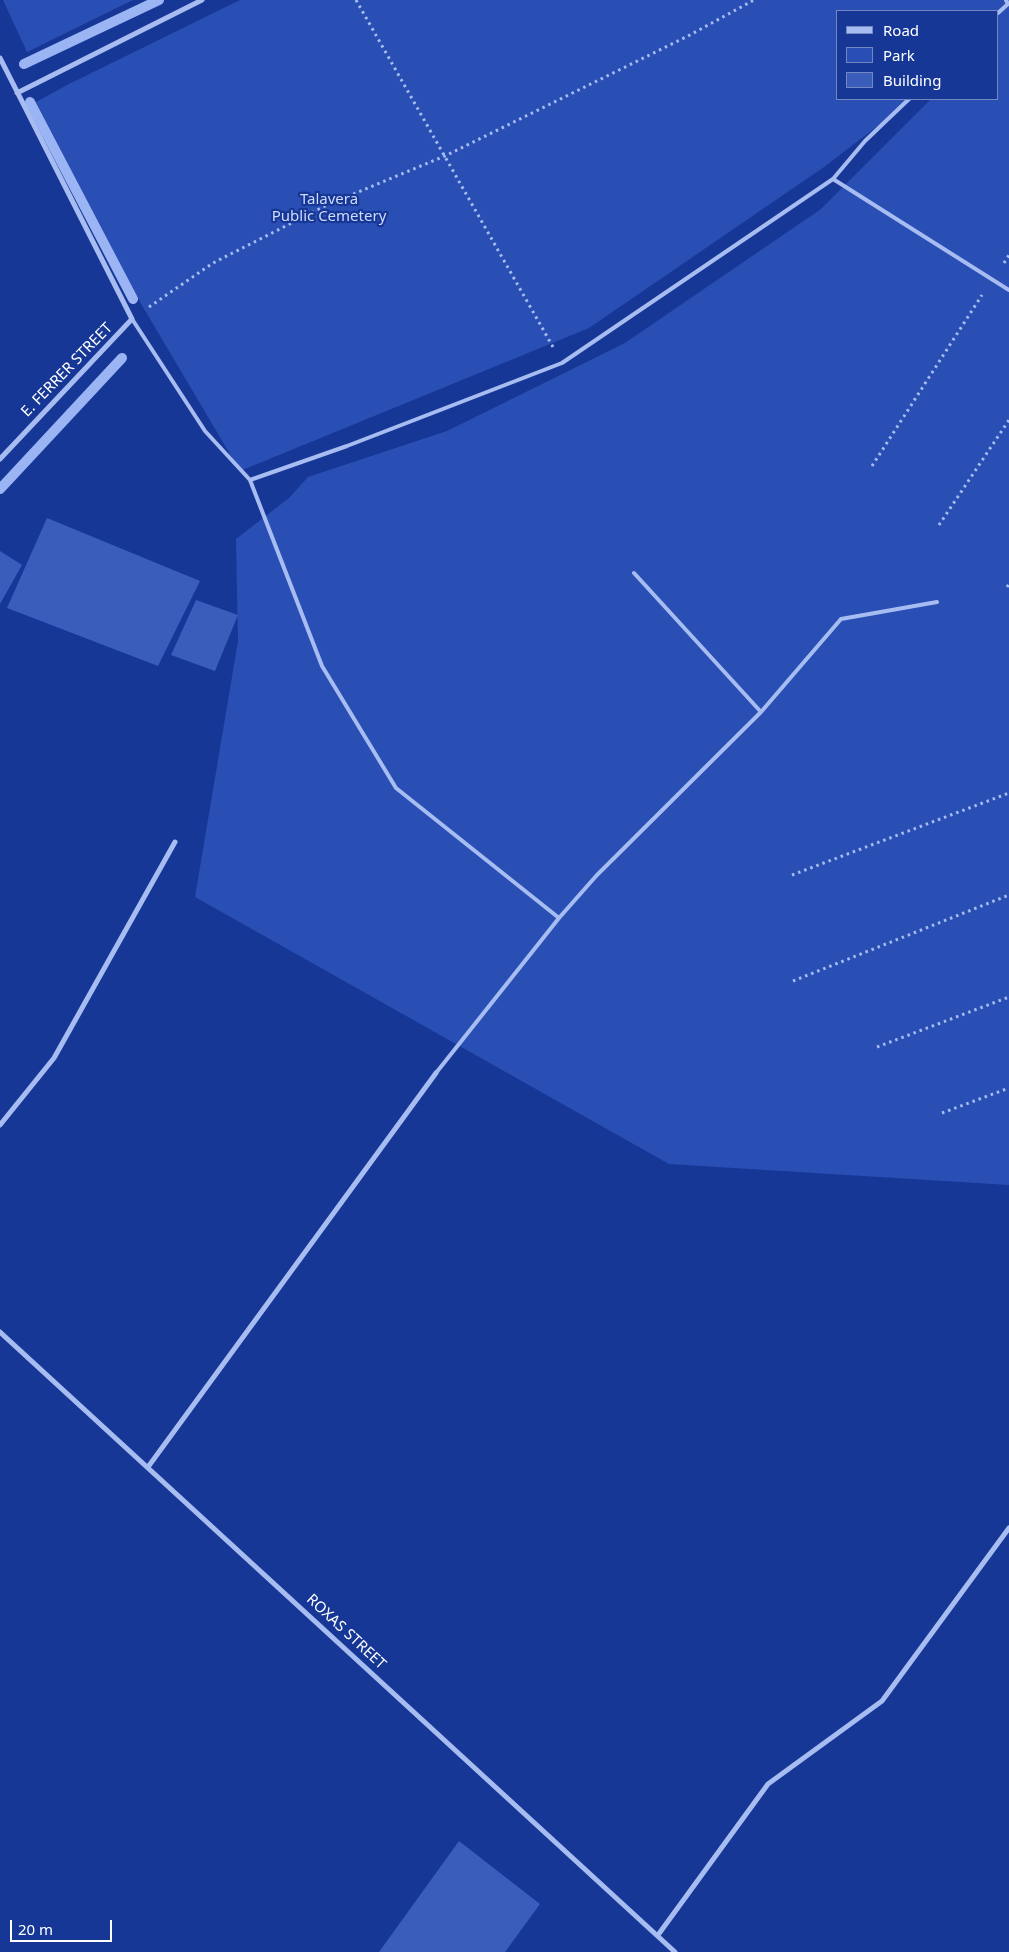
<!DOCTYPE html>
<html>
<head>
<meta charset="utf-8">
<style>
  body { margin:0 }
  #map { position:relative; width:1009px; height:1952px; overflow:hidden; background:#163796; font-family:"Noto Sans",sans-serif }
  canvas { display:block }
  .legend { position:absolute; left:836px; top:10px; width:162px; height:90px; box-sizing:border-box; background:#163796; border:1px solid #7387c0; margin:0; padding:6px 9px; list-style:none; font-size:15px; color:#fff }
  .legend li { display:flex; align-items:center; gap:10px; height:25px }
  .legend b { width:25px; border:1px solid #7387c0 }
  .scale { position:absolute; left:10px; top:1920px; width:102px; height:22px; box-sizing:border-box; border:2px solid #fff; border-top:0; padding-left:6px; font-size:15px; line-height:18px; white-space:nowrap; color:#fff; -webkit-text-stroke:4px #163796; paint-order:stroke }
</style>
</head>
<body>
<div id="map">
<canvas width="1009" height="1952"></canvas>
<ul class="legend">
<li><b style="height:6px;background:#a7bcf1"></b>Road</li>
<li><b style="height:14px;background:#294fb5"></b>Park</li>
<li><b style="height:14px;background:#3a5dbc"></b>Building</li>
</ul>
<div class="scale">20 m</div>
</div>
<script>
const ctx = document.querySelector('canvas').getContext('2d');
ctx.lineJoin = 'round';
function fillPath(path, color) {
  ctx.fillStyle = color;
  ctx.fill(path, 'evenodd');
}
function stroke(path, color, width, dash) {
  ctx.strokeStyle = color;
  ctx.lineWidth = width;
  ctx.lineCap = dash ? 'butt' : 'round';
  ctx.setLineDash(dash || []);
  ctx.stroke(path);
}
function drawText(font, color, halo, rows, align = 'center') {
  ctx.font = font + ' "Noto Sans",sans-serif';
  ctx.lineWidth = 4.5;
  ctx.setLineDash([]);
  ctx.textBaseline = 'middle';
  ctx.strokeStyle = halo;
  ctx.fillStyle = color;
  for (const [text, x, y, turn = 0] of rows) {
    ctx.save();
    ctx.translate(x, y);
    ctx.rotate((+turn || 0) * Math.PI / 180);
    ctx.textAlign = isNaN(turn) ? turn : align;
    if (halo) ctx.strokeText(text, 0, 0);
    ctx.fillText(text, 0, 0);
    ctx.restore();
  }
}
const green = new Path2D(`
  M3 0H133L27 52Z
  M240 0H1009V1185L669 1164 195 897 238 641 236 539 289 498 308 477 447 431 625 343 821 209 931 99H998V11H838V99H913L824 167 589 328 240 471 140 302 36 102 69 84Z`);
const stream = new Path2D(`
  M24 64 159 0
  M30 102 133 299
  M0 489 122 358`);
const building = new Path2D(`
  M47 518 200 581 158 666 7 608Z
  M0 551 22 565 0 604Z
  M196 600 238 615 215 671 171 655Z
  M459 1841 540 1904 505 1952H379Z`);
const path = new Path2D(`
  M356 0 553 347
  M1004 263 1009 255
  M149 307 213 263 327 205 445 156 688 36 754 0
  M872 466 982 295
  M939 525 1009 420
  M1007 587 1009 584
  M792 875 1009 793
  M793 981 1009 895
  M877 1047 1009 997
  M942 1113 1009 1088`);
const service = new Path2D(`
  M998 13 1008 4 1006 0
  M833 179 1009 290
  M132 319 205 431 250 480 322 666 396 788 559 918
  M250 480 347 446 562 363 833 179 865 141 909 99
  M634 573 761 712
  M436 1073 559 918 597 875 761 712 841 619 937 602`);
const minor = new Path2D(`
  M0 58 132 319 0 459
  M17 93 202 0
  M0 1125 54 1058 175 842
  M0 1332 675 1952
  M148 1467 436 1073
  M658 1935 768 1784 882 1701 1009 1528`);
const parkNames = [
  ["Talavera",329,200],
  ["Public Cemetery",329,217]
];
const streetNames = [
  ["E. FERRER STREET",67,370,-46],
  ["ROXAS STREET",346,1632,43]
];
fillPath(green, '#294fb5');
stroke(stream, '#9ab4f4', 10);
fillPath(building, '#3a5dbc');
stroke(path, '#a7bcf1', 3, [2.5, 4]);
stroke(service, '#a7bcf1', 4);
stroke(minor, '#a7bcf1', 5);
drawText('15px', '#cfdbfc', '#163796', parkNames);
drawText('15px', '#fff', '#163796', streetNames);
</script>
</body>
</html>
